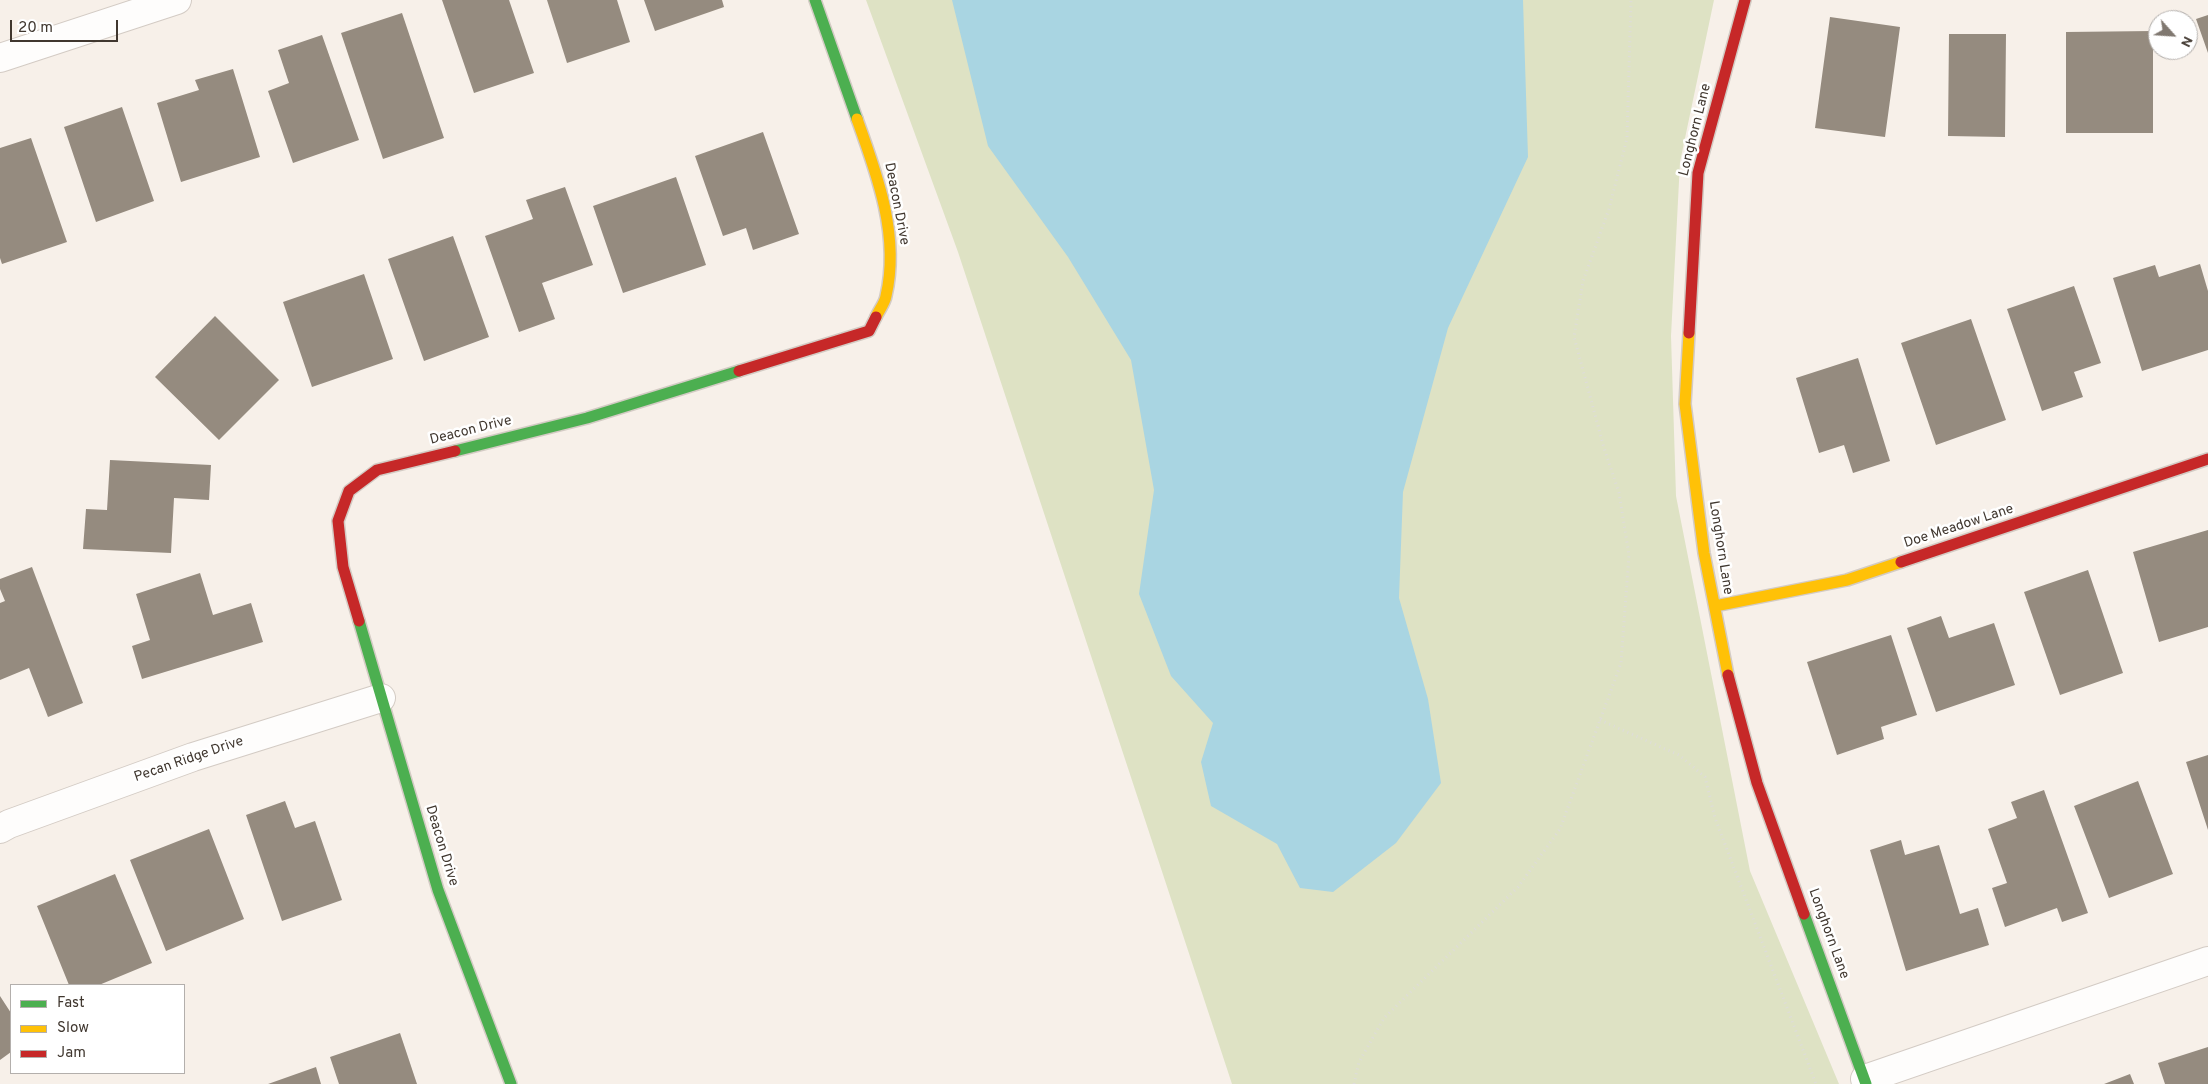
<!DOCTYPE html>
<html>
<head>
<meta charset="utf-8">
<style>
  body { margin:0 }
  #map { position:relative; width:2208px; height:1084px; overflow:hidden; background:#f7f0e9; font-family:Overpass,sans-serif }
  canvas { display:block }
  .legend { position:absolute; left:10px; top:984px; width:175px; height:90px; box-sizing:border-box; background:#fff; border:1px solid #b3afac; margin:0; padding:6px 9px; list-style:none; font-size:15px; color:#40372f }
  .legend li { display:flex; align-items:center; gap:10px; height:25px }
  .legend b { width:25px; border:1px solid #b3afac }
  .north { position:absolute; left:2148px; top:10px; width:50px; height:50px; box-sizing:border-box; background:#fff; border:1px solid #b3afac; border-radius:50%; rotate:116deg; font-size:14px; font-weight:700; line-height:20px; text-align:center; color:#40372f }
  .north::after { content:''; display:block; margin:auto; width:18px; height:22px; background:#807870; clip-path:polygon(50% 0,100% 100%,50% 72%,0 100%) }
  .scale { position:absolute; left:10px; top:20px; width:108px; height:22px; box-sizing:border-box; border:2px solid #40372f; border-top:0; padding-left:6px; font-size:15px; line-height:18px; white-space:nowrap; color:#40372f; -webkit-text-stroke:4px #fff; paint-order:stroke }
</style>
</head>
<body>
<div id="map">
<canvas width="2208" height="1084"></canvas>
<ul class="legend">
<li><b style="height:6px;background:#4caf50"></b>Fast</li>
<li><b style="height:6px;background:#ffc107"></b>Slow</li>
<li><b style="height:6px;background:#c62828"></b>Jam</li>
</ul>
<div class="north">N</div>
<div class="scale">20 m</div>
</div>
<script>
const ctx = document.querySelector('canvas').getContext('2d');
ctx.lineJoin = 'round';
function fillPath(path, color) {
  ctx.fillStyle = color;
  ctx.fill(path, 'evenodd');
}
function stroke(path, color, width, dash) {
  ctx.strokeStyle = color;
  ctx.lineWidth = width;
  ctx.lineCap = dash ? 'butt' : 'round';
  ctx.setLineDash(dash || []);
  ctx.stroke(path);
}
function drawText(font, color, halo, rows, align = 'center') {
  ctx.font = font + ' Overpass,sans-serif';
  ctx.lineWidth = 5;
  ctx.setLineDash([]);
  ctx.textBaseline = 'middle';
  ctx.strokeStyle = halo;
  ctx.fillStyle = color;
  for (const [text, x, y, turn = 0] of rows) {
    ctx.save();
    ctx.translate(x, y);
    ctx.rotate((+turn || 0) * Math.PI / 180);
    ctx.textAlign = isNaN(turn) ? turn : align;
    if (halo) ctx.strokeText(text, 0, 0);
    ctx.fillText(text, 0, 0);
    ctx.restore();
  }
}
const green = new Path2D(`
  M866 0H1714L1680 162 1671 336 1676 496 1750 871 1839 1084H1232L958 252Z`);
const water = new Path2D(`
  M952 0H1523L1528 157 1448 328 1403 492 1399 598 1428 699 1441 783 1396 843 1333 892 1300 888 1277 844 1211 806 1201 762 1213 723 1171 676 1139 594 1154 490 1131 360 1068 257 988 146Z`);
const building = new Path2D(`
  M442 0H509L534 73 474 93Z
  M547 0H617L630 42 567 63Z
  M644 0H722L724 7 655 31Z
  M402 13 444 138 383 159 341 33Z
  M2208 15V53L2196 19Z
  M1830 17 1900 27 1885 137 1815 128Z
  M2153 31V133H2066V32Z
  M1949 34H2006L2005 137 1948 136Z
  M322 35 359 140 293 163 268 91 289 83 278 50Z
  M233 69 260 157 181 182 157 103 199 90 195 80Z
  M122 107 154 201 96 222 64 127Z
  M763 132 799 234 753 250 746 228 723 236 695 156Z
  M31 138 67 242 2 264 0 258V148Z
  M676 177 706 265 623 293 593 206Z
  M565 187 593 265 542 283 555 319 519 332 485 236 533 219 526 200Z
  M453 236 489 337 424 361 388 259Z
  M2200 264 2208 291V350L2142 371 2113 278 2155 265 2159 277Z
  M364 274 393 359 312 387 283 302Z
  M2074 286 2101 363 2074 372 2083 397 2042 411 2007 309Z
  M215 316 279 380 219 440 155 377Z
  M1971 319 2006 420 1936 445 1901 343Z
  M1858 358 1890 461 1853 473 1844 445 1819 453 1796 378Z
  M110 460 211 465 209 500 174 498 171 553 83 549 86 509 107 510Z
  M2208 530V627L2159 642 2133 552Z
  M32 567 83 703 48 717 29 668 0 680V603L5 601 0 589V579Z
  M2088 570 2123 673 2060 695 2024 592Z
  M200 573 213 615 251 603 263 642 142 679 132 646 150 640 136 594Z
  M1941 616 1949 638 1994 623 2015 685 1936 712 1907 628Z
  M1891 635 1917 715 1881 727 1884 739 1837 755 1807 662Z
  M2208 755V830L2186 762Z
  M2138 781 2173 874 2109 898 2074 806Z
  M2044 790 2088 913 2062 922 2057 908 2005 927 1992 888 2007 883 1988 829 2017 818 2011 802Z
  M285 801 295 828 315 821 342 900 282 921 246 815Z
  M209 829 244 919 166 951 130 860Z
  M1901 840 1905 855 1939 845 1960 914 1978 908 1989 945 1906 971 1870 850Z
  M115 874 152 963 99 985H69L37 906Z
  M0 996 11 1013V1052L0 1060Z
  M400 1033 417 1084H339L330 1057Z
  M2208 1047V1084H2165L2158 1063Z
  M316 1067 321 1084H268Z
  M2130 1074 2134 1084H2104Z`);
const path = new Path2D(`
  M1600 720 1679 755 1705 777 1715 818 1816 1084
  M1354 1084 1359 1062 1384 1018 1518 887 1560 829 1621 663 1629 555 1619 493 1604 448 1574 337 1583 281 1609 209 1627 138 1631 0`);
const street = new Path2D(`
  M0 58 177 0
  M0 829 9 824 193 757 381 698
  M1865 1079 2208 961`);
const fast = new Path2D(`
  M815 0 857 119
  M455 451 587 418 739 371
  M359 621 438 890 511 1084
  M1804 914 1866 1084`);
const slow = new Path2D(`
  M857 119C877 174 900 236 886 296 885 303 879 310 876 317
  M1689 333 1685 404 1704 553 1728 675
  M1715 606 1847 580 1901 562`);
const jam = new Path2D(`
  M1689 333 1698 173 1745 0
  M739 371 869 331 876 317
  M1901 562 2208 459
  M359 621 343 567 338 521 349 491 377 470 455 451
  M1728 675 1757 783 1804 914`);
const streetNames = [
  ["Longhorn Lane",1696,130,-76],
  ["Deacon Drive",896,204,79],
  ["Deacon Drive",471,431,-14],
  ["Doe Meadow Lane",1959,527,-18],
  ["Longhorn Lane",1720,548,81],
  ["Pecan Ridge Drive",189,760,-19],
  ["Deacon Drive",441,846,73],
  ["Longhorn Lane",1828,934,70]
];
fillPath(green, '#dee2c4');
fillPath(water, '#a9d5e2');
fillPath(building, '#958b7f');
stroke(street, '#d3cbc4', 30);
stroke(fast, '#d3cbc4', 14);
stroke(slow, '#d3cbc4', 14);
stroke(jam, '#d3cbc4', 14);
stroke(path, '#dedcda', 3, [1, 4]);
stroke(street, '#fefdfc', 28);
stroke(fast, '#4caf50', 11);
stroke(slow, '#ffc107', 11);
stroke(jam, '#c62828', 11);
drawText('14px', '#40372f', '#fff', streetNames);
</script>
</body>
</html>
